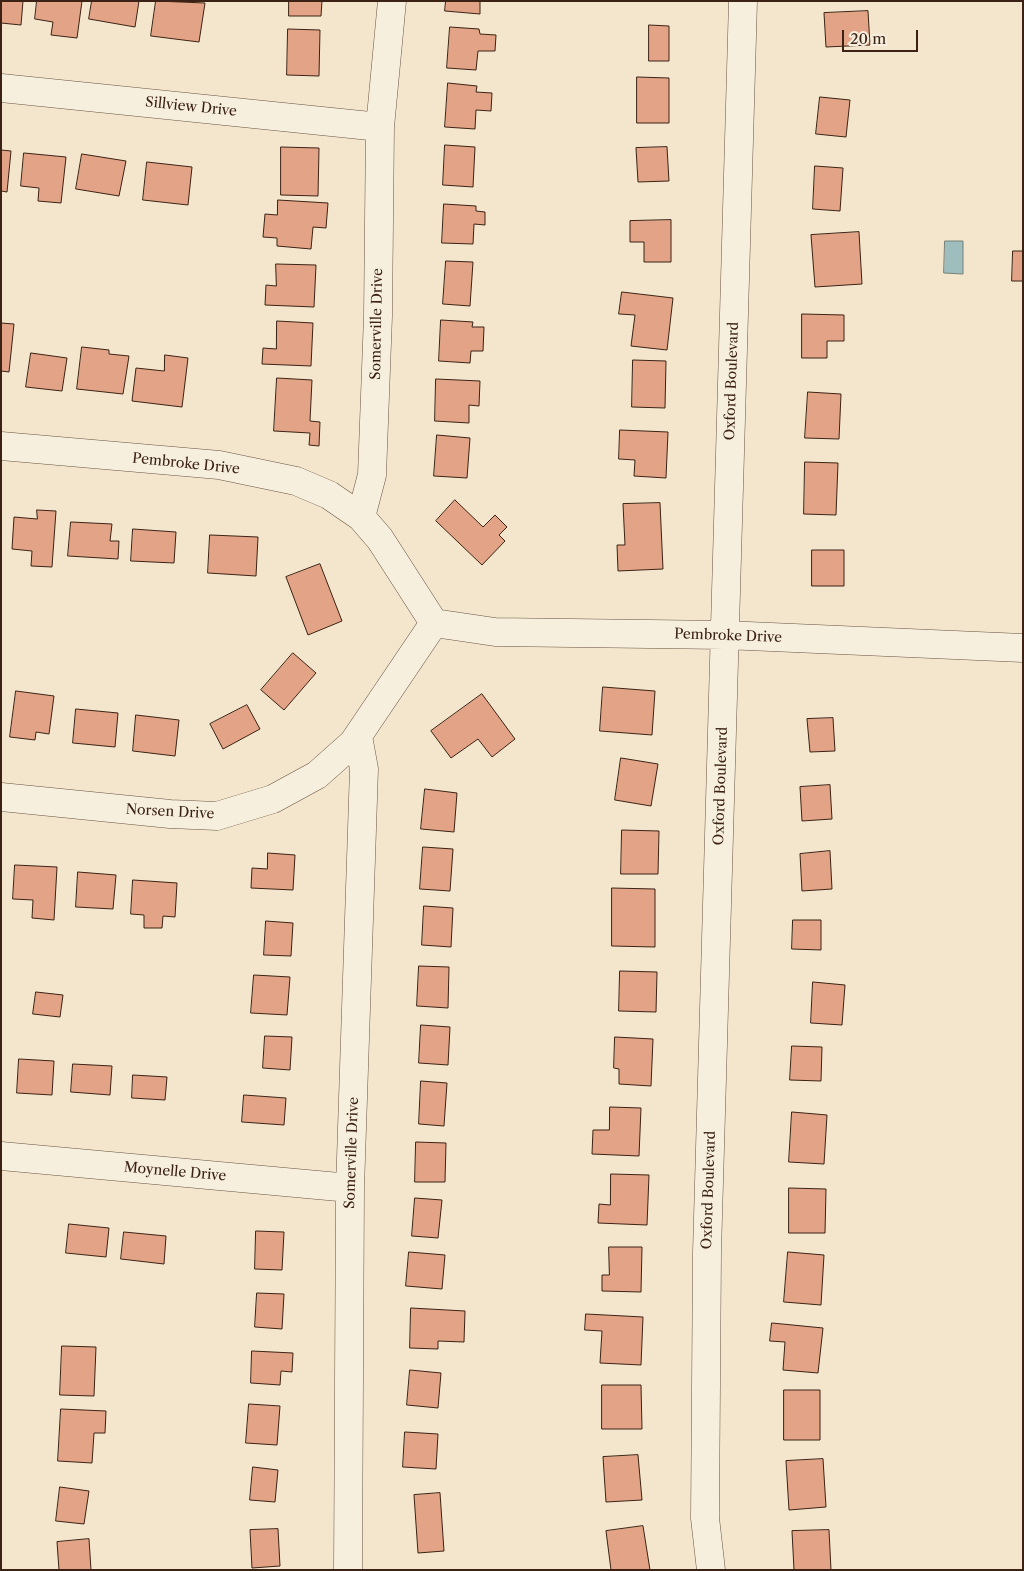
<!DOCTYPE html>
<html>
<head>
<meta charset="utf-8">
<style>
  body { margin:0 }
  #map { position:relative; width:1024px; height:1571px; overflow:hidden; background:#f3e6cc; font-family:"Libre Caslon Text",serif }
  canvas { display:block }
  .frame { position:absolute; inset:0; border:2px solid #3b2214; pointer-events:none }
  .scale { position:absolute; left:842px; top:30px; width:76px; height:22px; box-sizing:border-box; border:2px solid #3b2214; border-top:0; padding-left:6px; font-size:15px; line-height:18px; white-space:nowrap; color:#3b2214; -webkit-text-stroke:4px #f7efde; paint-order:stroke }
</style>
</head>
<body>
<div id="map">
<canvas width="1024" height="1571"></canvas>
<div class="frame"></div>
<div class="scale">20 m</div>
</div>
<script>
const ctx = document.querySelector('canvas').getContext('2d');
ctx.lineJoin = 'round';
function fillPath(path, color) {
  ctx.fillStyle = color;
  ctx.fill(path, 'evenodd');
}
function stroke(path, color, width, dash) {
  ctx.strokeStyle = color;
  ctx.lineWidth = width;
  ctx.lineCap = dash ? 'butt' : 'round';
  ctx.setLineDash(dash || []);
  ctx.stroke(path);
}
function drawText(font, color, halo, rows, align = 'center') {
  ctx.font = font + ' "Libre Caslon Text",serif';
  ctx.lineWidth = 4;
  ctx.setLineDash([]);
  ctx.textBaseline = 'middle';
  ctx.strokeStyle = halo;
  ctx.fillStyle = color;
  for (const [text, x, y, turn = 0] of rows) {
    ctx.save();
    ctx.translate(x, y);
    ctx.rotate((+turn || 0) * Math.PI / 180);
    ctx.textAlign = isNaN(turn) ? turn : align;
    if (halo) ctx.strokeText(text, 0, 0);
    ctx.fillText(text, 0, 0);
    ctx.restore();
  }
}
const water = new Path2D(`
  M945 241H963V274L944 273Z`);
const building = new Path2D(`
  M1 1H23L21 25 1 23Z
  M37 1H82L77 38 51 35 53 22 35 19Z
  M92 1H139L135 27 89 19Z
  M156 1 205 3 199 42 151 36Z
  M289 1H322L321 16H289Z
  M446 1H480V14L445 11Z
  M868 11 870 45 826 47 824 13Z
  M649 25 669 26V61H649Z
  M450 27 479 29 480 34 496 35 495 51H478L476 70 447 68Z
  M288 29 320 30 319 76 287 75Z
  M637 77 669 78V123H637Z
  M448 83 477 86 476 92 492 93 491 111 476 110 475 129 445 127Z
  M820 97 850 100 846 137 816 134Z
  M445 145 475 147 473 187 443 185Z
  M281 147 319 148 318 196 281 195Z
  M667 147 669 181 638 182 636 148Z
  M1 150 11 151 7 192 1 191Z
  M24 153 66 157 61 203 38 201 39 188 21 186Z
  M82 154 126 161 119 196 76 189Z
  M147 162 192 167 188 205 143 200Z
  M815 166 843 168 840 211 813 209Z
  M278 200 328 203 326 228 313 227 311 249 277 246V238L263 237 265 214 277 215Z
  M444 204 476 206V211L485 212V225L474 224 473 244 442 243Z
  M671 220V262H644V242H630V221Z
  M859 232 862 284 815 287 811 235Z
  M1013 251H1023V281H1012Z
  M446 261 473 262 470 306 443 304Z
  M276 264 316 265 314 307 265 305 266 285 276 286Z
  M622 292 673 298 667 350 631 346 635 315 619 314Z
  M802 314 844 315V341H827V358H802Z
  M441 320 473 322 472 327H484L483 351H471L470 363 439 361Z
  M277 321 313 323 311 366 262 364 263 348 276 349Z
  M1 323 14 324 9 372 1 371Z
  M82 347 109 350V354L129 356 123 394 77 389Z
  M31 353 67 358 62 391 26 387Z
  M165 355 188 358 182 407 132 401 136 368 164 371Z
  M633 360 666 361 665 408 632 407Z
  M277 378 312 380 310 421 320 422 319 446 309 445 310 433 274 431Z
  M436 379 480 381 479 406 469 405V423L435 421Z
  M808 392 841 394 839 439 805 438Z
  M620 430 668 432 666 478 634 476 635 460 619 459Z
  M437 435 470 438 467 478 434 476Z
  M805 462 838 463 836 515 804 514Z
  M455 500 483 527 495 515 507 527 499 535 505 541 482 565 436 521Z
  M660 503 663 569 618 571 617 545H625L623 504Z
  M37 510 56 511 52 567 31 566 32 551 12 549 14 517 37 519Z
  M71 522 112 524 110 541H119L118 559 68 556Z
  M133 529 176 532 174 563 131 561Z
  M210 535 258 537 256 576 208 573Z
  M812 550H844V586H812Z
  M320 564 342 621 308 635 286 577Z
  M293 653 316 673 284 710 261 690Z
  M603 687 655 691 652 735 600 731Z
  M16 691 54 696 49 734 36 732 35 740 10 737Z
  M482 694 515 739 492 757 478 739 451 758 431 731Z
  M247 705 260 729 223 749 210 724Z
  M76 709 118 713 115 747 73 743Z
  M136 715 179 720 175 756 133 751Z
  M833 718 835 751 810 752 807 719Z
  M621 758 658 764 651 806 615 800Z
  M830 785 832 819 802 821 800 787Z
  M425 789 457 793 454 832 421 829Z
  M622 830 659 831 658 874H621Z
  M423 847 453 849 450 891 420 889Z
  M830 851 832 889 802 891 800 854Z
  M268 853 295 855 293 890 251 888 252 868 267 869Z
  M15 865 57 867 54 920 32 918 33 900 13 899Z
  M78 872 116 875 113 909 76 907Z
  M133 880 177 883 175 917 163 916 162 928H144V915L131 914Z
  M612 888 655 889V947L612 946Z
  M424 906 453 908 451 947 422 945Z
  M793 920H821V950L792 949Z
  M266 921 293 923 291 956 264 955Z
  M419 966 449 967 448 1008 417 1006Z
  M620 971 657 972 656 1012 619 1011Z
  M254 975 290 977 287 1015 251 1013Z
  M813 982 845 985 842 1025 811 1023Z
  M36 992 63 995 60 1017 33 1014Z
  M421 1025 450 1027 448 1065 419 1063Z
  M265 1036 292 1037 290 1070 263 1068Z
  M615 1037 653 1039 651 1086 619 1084V1069L614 1068Z
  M792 1046 822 1047 821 1081 790 1080Z
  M19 1059 54 1061 52 1095 17 1093Z
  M73 1064 112 1066 110 1095 71 1092Z
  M133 1075 167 1077 165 1100 132 1098Z
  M421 1081 447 1083 444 1126 419 1124Z
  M244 1095 286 1098 284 1125 242 1122Z
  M610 1107 641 1108 639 1156 592 1154 593 1130H609Z
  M792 1112 827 1115 824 1164 789 1162Z
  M416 1142 446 1143 445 1182H415Z
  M611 1174 649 1175 647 1225 598 1223 599 1204 610 1205Z
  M789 1188 826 1189 825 1233H789Z
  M415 1198 442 1200 438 1238 412 1236Z
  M69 1224 109 1228 106 1257 66 1253Z
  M256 1231 284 1232 282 1270 255 1269Z
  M124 1232 166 1236 164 1264 121 1259Z
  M609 1247H642L641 1292 602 1291V1275H609Z
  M409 1252 445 1255 442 1289 406 1286Z
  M788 1252 824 1255 821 1305 784 1302Z
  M257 1293 284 1294 282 1329 255 1327Z
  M411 1308 465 1311 464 1342 438 1341V1349L410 1348Z
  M586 1314 643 1317 641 1365 600 1363 602 1331 585 1330Z
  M772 1323 823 1328 818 1373 783 1370 785 1342 770 1341Z
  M62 1346 96 1347 94 1396 60 1395Z
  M252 1351 293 1353 292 1372 281 1371 280 1385 251 1383Z
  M410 1370 441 1373 438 1408 407 1405Z
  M602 1385H641L642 1429H602Z
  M784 1390H820V1440H784Z
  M249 1404 280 1406 277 1445 246 1443Z
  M61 1409 106 1411 105 1433H94L92 1463 58 1461Z
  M405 1432 438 1434 436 1469 403 1467Z
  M638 1455 642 1500 606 1502 603 1457Z
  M823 1459 826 1507 789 1510 786 1461Z
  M253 1467 278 1470 275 1502 250 1500Z
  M60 1487 89 1491 84 1524 56 1521Z
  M440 1493 444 1551 418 1553 414 1495Z
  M643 1526 650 1570H611L606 1531Z
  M278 1529 280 1566 252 1568 250 1530Z
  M829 1530 831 1570H794L792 1531Z
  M89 1539 91 1570H59L57 1542Z`);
const minor = new Path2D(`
  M392 1 380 127 378 316 372 475 361 517 380 539 434 623
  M1 88 380 127
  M1 446 219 465 296 481 329 495 361 517
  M434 623 495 632 725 635 1023 648
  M1 797 170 814 217 816 273 799 317 775 353 743 434 623
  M1 1156 350 1188
  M348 1570 350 1188 364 769 358 736
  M711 1570 705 1518 707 1252 743 1`);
const streetNames = [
  ["Sillview Drive",191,107,6],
  ["Somerville Drive",377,324,-89],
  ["Oxford Boulevard",732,381,-88],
  ["Pembroke Drive",186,464,6],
  ["Pembroke Drive",728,636,2],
  ["Oxford Boulevard",721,786,-88],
  ["Norsen Drive",170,812,3],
  ["Somerville Drive",352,1153,-88],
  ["Moynelle Drive",175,1172,5],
  ["Oxford Boulevard",709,1190,-88]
];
fillPath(water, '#9dbebd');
stroke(water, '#768079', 1);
fillPath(building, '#e3a386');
stroke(building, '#3b2214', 1);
stroke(minor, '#695342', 29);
stroke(minor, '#f7efde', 28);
drawText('14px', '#3b2214', '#f7efde', streetNames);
</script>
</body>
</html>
